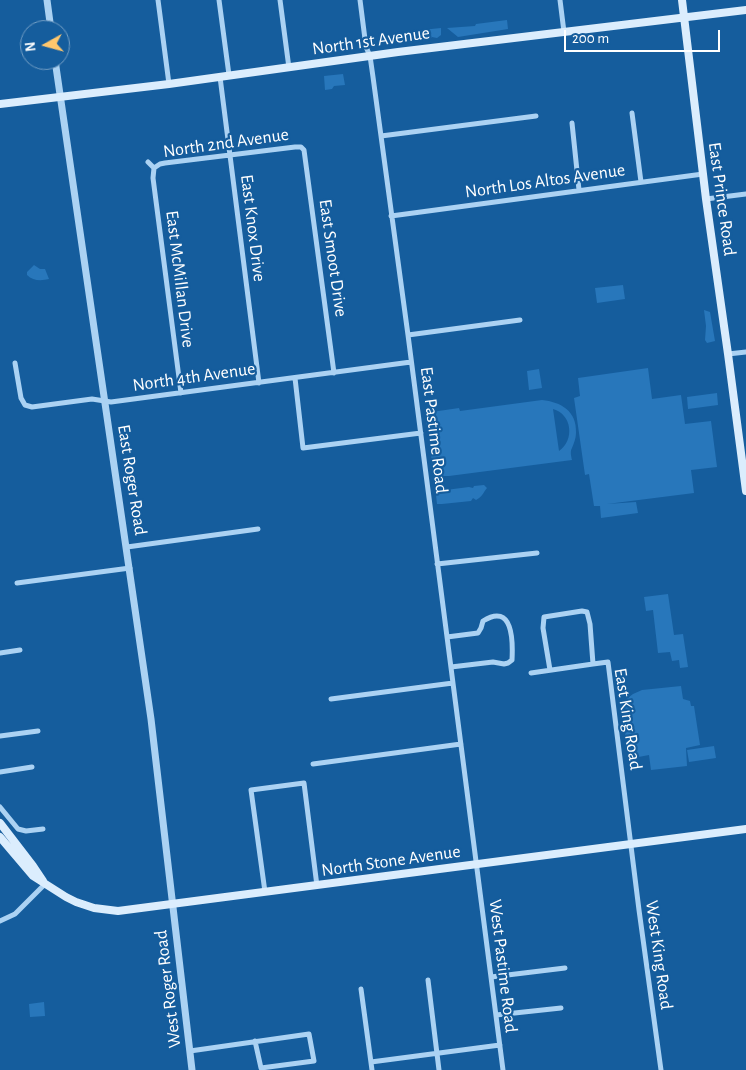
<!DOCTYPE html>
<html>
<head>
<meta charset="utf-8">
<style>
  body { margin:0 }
  #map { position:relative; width:746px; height:1070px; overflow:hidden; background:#155d9d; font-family:"Alegreya Sans",sans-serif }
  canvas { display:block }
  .north { position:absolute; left:20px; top:20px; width:50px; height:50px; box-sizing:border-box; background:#155d9d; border:1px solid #739ec4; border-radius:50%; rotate:263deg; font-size:14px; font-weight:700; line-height:20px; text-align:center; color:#fff }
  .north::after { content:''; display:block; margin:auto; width:18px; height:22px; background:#ffc76d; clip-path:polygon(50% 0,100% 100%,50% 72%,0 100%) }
  .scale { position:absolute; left:564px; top:30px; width:156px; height:22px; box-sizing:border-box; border:2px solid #fff; border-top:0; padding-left:6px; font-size:15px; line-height:18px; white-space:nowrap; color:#fff; -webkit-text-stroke:4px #155d9d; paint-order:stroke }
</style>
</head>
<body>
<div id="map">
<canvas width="746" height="1070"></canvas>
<div class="north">N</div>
<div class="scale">200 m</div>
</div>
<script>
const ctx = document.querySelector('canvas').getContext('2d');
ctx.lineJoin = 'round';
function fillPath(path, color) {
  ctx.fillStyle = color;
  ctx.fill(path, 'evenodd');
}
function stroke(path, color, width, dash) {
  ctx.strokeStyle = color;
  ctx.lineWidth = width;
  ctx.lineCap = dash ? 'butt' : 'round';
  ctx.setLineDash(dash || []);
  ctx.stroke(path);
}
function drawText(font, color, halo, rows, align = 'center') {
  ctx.font = font + ' "Alegreya Sans",sans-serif';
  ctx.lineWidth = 4.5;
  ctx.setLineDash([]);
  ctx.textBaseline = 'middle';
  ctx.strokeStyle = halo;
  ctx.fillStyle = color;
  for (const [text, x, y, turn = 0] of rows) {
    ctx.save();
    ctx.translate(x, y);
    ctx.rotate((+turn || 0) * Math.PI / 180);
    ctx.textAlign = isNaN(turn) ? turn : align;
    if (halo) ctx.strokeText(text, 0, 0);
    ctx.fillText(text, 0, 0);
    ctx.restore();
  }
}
const green = new Path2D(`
  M507 20 508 29 458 37 447 28 475 26 476 24Z
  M441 28V35L437 38 432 37 429 40 413 41 412 31Z
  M343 74 345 85 334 86 332 89 325 90 324 76Z
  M34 265 40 269H45L49 279C41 281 33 281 27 275V272Z
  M623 285 625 299 597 303 595 288Z
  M704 310 710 312 715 341 707 343 705 340 706 326Z
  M648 368 652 399 681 395 685 424 711 421 717 467 691 470 694 493 607 504 636 502 638 513 601 518 600 506H594L589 474 585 475 574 398 580 396 578 378Z
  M539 369 542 388 529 390 527 371Z
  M717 393 718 405 688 409 687 397Z
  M542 400C561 402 577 411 576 433 576 438 574 443 572 448 570 451 571 456 572 460L449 476H439L433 469 425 413 459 408 460 411ZM553 409C572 414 575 440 559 451Z
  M484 485 487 488C483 493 482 497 476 500L473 498 471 501 442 504H437L436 495 438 491 469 487 473 488 474 486Z
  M668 594 674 635 683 634 688 667 680 668 679 660 672 661 670 652 658 653 653 610 646 611 644 597Z
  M681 686 683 699 690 701 691 706H694L700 745 686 748 687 766 651 770 649 755 628 759 621 703 633 694 642 690Z
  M714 746 716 758 689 762 687 750Z
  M44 1002 45 1016 30 1017 29 1004Z`);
const minor = new Path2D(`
  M158 0 169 84
  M219 0 229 75
  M280 0 289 68
  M360 0 366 47 370 56 373 77 408 335 503 1070
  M560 0 564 32
  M220 77 259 383
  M632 113 641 182
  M572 123 579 190
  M381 136 536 116
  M148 162 154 168
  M154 168 160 164 165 163 295 147H301L304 150 334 373
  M154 168 153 178 181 393
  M706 199 746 194
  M391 216 703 174
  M408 335 520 320
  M728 354 746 352
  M15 363 21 398 25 405 32 407 92 399 111 402 411 362
  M295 378 303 448 421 433
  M127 547 258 529
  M437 564 537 553
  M17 583 130 568
  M447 637 478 633 481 628 483 621C513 602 513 641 512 660L508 663 504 664 493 662 451 667
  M0 653 20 650
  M550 670 543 628 544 617 582 611 587 612 590 624 593 664 608 662 639 910 661 1070
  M531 673 593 664
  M331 699 453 683
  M0 736 38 731
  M313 764 461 744
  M0 772 32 767
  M0 807 18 829 26 831 43 829
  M265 892 251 790 304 783 317 886
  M0 921 15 914 45 884
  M491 977 565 968
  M428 980 439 1070
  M361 989 372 1070
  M496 1015 561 1008
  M190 1051 309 1034 314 1061 261 1068 255 1041
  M371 1062 500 1045`);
const tertiary = new Path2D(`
  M47 0 51 30
  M55 60 151 719 192 1070`);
const secondary = new Path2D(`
  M682 0 706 199 728 354 746 491
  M0 104 169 84 398 52 746 10
  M0 823 33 866 43 881
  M0 837 33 876 66 897 76 902 94 908 118 911 746 829`);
const streetNames = [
  ["North 1st Avenue",371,41,-8],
  ["North 2nd Avenue",226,143,-8],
  ["North Los Altos Avenue",545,181,-8],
  ["East Prince Road",722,199,82],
  ["East Knox Drive",253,228,83],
  ["East Smoot Drive",333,258,82],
  ["East McMillan Drive",180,279,83],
  ["North 4th Avenue",194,377,-8],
  ["East Pastime Road",434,430,83],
  ["East Roger Road",132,480,81],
  ["East King Road",628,719,81],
  ["North Stone Avenue",391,861,-8],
  ["West King Road",659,955,82],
  ["West Pastime Road",503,966,83],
  ["West Roger Road",168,989,-97]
];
fillPath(green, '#2877bb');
stroke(minor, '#abd2f3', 5);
stroke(tertiary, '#abd2f3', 7);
stroke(secondary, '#dbedfd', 8);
drawText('18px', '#fff', '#155d9d', streetNames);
</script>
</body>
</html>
